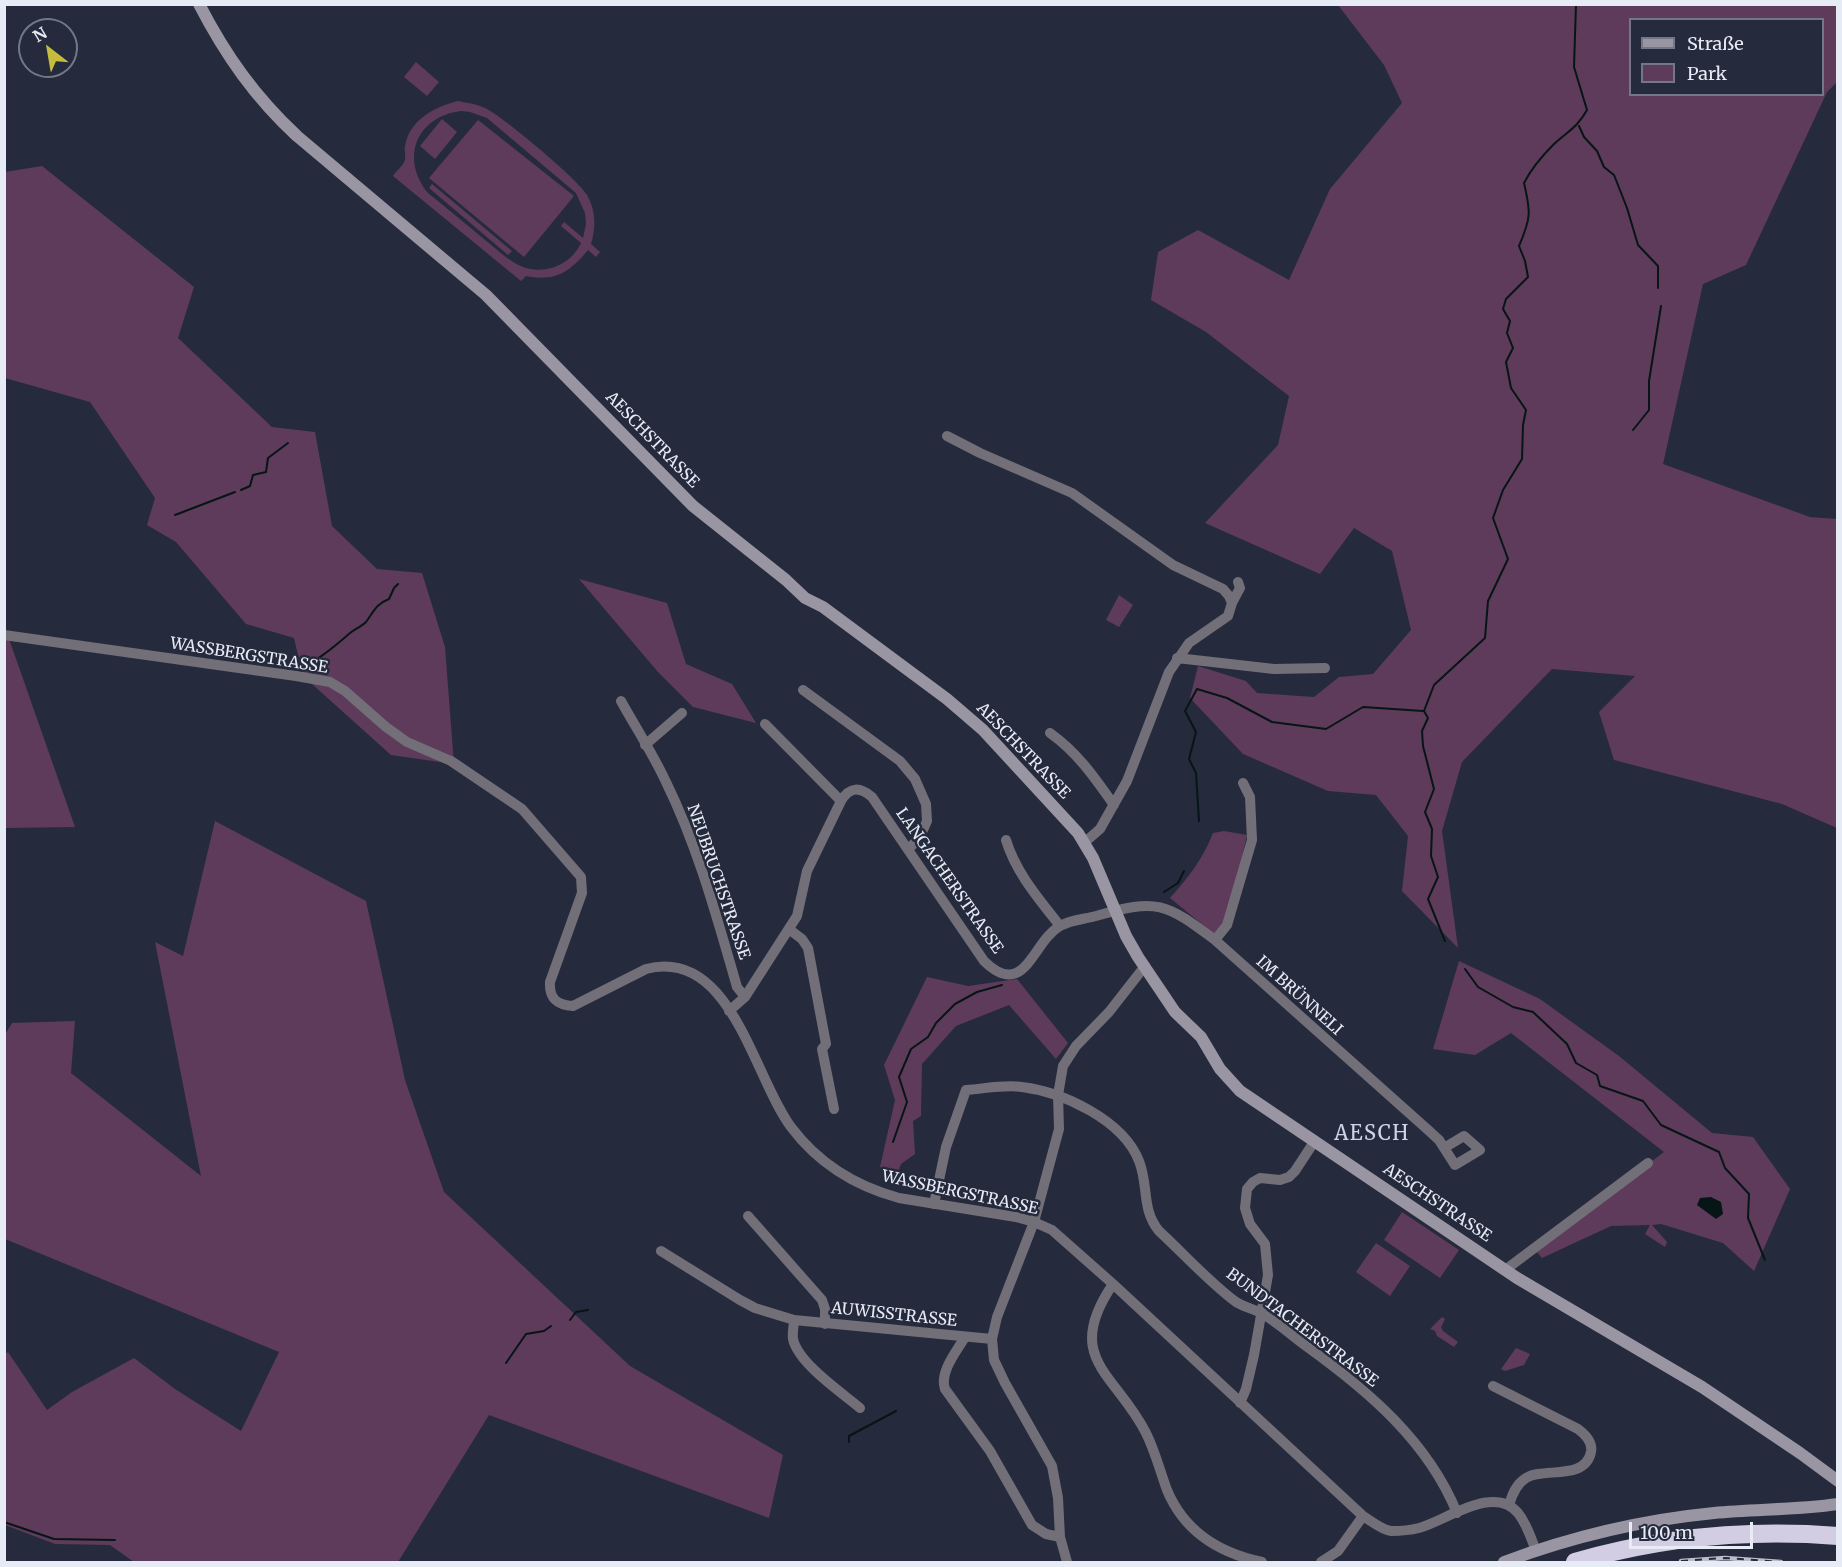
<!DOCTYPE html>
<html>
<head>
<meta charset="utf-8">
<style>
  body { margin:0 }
  #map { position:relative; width:1842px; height:1567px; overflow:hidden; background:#252b3c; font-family:Merriweather,serif }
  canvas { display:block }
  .frame { position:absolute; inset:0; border:6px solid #e7ebf6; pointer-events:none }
  .legend { position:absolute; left:1629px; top:18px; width:195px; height:78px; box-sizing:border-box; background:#252b3c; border:2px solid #737886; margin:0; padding:8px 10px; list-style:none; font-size:18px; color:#e7ebf6 }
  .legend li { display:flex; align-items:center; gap:12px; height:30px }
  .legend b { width:30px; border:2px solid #737886 }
  .north { position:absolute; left:18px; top:18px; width:60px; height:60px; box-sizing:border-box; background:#252b3c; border:2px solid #737886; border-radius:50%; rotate:329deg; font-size:16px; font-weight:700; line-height:24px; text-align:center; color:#e7ebf6 }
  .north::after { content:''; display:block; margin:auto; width:21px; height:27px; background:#c5bc3d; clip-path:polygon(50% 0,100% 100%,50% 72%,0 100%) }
  .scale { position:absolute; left:1629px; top:1522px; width:124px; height:27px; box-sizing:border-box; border:3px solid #e7ebf6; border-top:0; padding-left:8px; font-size:18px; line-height:21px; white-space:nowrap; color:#e7ebf6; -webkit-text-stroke:4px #252b3c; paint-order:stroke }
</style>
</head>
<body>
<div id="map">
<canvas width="1842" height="1567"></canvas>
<div class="frame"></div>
<ul class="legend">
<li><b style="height:8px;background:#9995a3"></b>Straße</li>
<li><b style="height:16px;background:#5e3b5a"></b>Park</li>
</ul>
<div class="north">N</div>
<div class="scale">100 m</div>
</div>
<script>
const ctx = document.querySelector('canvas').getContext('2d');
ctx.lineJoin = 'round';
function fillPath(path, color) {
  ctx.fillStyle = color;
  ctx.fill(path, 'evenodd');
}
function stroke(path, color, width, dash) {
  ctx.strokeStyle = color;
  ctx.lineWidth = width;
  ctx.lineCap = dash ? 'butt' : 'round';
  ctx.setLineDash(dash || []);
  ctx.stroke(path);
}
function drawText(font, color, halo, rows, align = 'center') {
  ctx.font = font + ' Merriweather,serif';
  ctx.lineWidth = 5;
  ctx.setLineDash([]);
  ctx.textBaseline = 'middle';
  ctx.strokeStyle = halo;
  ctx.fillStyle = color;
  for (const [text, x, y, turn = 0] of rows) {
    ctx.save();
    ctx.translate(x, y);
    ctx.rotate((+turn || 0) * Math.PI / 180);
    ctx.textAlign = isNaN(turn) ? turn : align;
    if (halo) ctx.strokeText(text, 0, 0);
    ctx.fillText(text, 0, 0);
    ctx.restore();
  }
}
const green = new Path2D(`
  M1338 5H1837V82L1827 92 1746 265 1703 284 1663 464 1810 517 1837 519V828L1782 804 1614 760 1599 712 1635 676 1552 669 1462 762 1442 831 1458 948 1402 891 1408 836 1376 795 1328 791 1243 754 1190 698 1198 666 1246 681 1257 693 1314 697 1339 677 1373 674 1411 630 1392 551 1354 528 1320 574 1205 523 1278 445 1289 396 1206 332 1151 300 1158 252 1198 230 1289 280 1330 189 1402 103 1384 65ZM1630 20H1822V94H1630Z
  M416 62 439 82 427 96 404 77Z
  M458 101C467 103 477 104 485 108 501 115 579 180 587 195 596 210 596 228 591 244L600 252 596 257 588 250C570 272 555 282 526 276L521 281 393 176C396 171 403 166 405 160 406 156 404 150 405 146 410 119 435 107 458 101ZM461 111 470 112 487 118 576 193 585 213 586 224 583 238 564 222 561 226 581 243C571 265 545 275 523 267 508 261 497 249 485 240 466 224 447 208 428 193 400 158 416 117 461 111Z
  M442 119 457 132 435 159 420 146Z
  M478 120 574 196 524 257 429 178Z
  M42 166 194 287 178 338 272 427 315 432 332 526 377 569 422 573 445 647 454 764 391 755 303 676 294 638 246 624 176 542 147 525 155 498 90 402 5 378V172Z
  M432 184 512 251 508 255 429 188Z
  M579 579 667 603 686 664 732 684 756 723 693 707 658 672Z
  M1119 595 1133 605 1119 627 1106 620Z
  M4 635 8 636 75 827 5 828Z
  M215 821 366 901 405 1080 444 1192 630 1366 783 1455 769 1518 489 1415 398 1562H134L110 1545 55 1544 5 1525V1354L8 1352 47 1410 72 1392 134 1358 175 1389 241 1431 279 1352 5 1239 4 1036 12 1023 75 1021 71 1073 201 1176 155 942 183 956Z
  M1224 831 1247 835 1227 923 1215 935 1170 898C1188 878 1203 859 1213 833Z
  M1459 961 1540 999 1619 1056 1712 1133 1753 1137 1790 1189 1754 1271 1723 1243 1661 1224 1652 1225 1667 1242 1665 1247 1645 1234 1650 1225 1611 1226 1542 1258 1535 1250 1664 1152 1511 1033 1475 1055 1433 1049Z
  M927 977 968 986 1017 979 1068 1043 1056 1059 1009 1005 956 1026 922 1064 921 1116 913 1121 915 1154 901 1164 896 1178 880 1167 895 1100 884 1065Z
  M1402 1212 1459 1250 1440 1278 1384 1240Z
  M1376 1243 1410 1266 1390 1296 1356 1272Z
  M1442 1317 1445 1319 1441 1327 1443 1331 1458 1342 1454 1347 1437 1336 1435 1331 1430 1329Z
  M1516 1348 1530 1354 1524 1365 1505 1371 1501 1369Z`);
const water = new Path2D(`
  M1711 1197 1721 1202 1723 1214 1716 1219 1697 1205 1700 1198Z`);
const stream = new Path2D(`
  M1579 126 1584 137 1597 151 1604 167 1614 175 1627 208 1638 245 1658 266V288
  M1633 430 1649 410V381L1661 306
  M241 490 250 486 253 475 266 472 268 458 288 443
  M175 515 235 492
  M307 665C324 656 336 645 350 633 355 629 362 626 366 622 374 611 376 604 389 599L394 588 398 584
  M1199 821 1196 773 1189 759 1196 732 1185 711 1197 689 1227 698 1272 722 1326 729 1363 707 1423 711
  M1164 892 1178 883 1184 871
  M1445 941 1428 899 1438 877 1431 856 1432 829 1425 812 1434 789 1423 746 1422 731 1428 718 1424 711 1434 685 1485 638 1488 601 1508 559 1493 518 1503 490 1522 459 1523 425 1526 410 1511 388 1506 362 1513 348 1507 333 1510 321 1503 309 1506 299 1528 277 1525 261 1519 246C1531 218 1531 213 1524 183 1531 169 1542 156 1554 144 1568 131 1577 128 1587 110L1574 67 1576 4
  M1465 969 1478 987 1513 1007 1533 1012 1567 1044 1576 1063 1597 1075 1600 1086 1643 1101 1661 1125 1719 1152 1725 1168 1749 1194 1748 1218 1765 1260
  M893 1142 907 1102 899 1077 911 1049 928 1037 936 1023 955 1004 977 992 1002 985
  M570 1320 576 1312 588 1310
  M506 1363 526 1334 544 1331 551 1326
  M849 1442V1436L896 1411
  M4 1522 54 1539 115 1540`);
const street = new Path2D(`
  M947 436 980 453 1072 493 1173 565 1223 589 1229 596 1232 603 1228 616 1189 643 1169 672 1127 781 1100 829 1085 842
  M1232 603 1240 588 1238 582
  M4 635 296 676 330 682 345 691 386 727 407 742 451 761 522 809 581 877 582 893 550 982C549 999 557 1005 573 1006L646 969C731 947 753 1076 791 1127 818 1163 855 1186 899 1198L1016 1217 1034 1222 1052 1230 1113 1284 1363 1516C1371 1521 1382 1530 1391 1531 1399 1531 1411 1530 1419 1528 1447 1520 1494 1484 1518 1513 1527 1524 1531 1538 1536 1551
  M1177 658 1274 669 1325 668
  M803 690 900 761 915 779 926 804 927 821 919 839 908 849
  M621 701C636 728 653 754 666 782 698 847 717 918 737 987L745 997
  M765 724 841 801
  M1050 733C1078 753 1095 778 1114 805
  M645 745 682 713
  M1006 840C1016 873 1039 899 1060 926
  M790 930 802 939 808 948 826 1044 822 1049 834 1109
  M1215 940 1227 925 1252 840 1250 797 1243 783
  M729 1011 745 997 797 916 807 871 841 801C850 786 860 787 872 797L984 961C1025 1001 1032 942 1060 926 1070 920 1085 919 1096 916 1158 898 1165 903 1215 940L1427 1129 1439 1140 1455 1165 1480 1150 1464 1136 1444 1148
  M934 1204 946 1147 966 1090C984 1089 1004 1084 1022 1087 1063 1092 1123 1120 1139 1161 1149 1186 1141 1209 1159 1231 1184 1254 1209 1282 1236 1302 1244 1307 1254 1309 1261 1313 1277 1322 1291 1335 1306 1346 1367 1390 1428 1441 1457 1513
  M748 1216 822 1300 825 1309V1324
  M661 1251 740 1300 755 1308 794 1320 992 1339
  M1505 1270 1648 1163
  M1113 1284C1062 1359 1116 1373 1146 1433 1155 1451 1160 1471 1167 1490 1184 1531 1219 1553 1262 1562
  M794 1320C794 1326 792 1333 793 1339 798 1363 841 1392 860 1408
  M965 1337C957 1351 939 1372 945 1389L990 1451 1032 1525 1046 1534 1060 1537
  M1493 1386 1578 1429C1586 1435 1593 1442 1591 1452 1585 1481 1544 1467 1526 1478 1516 1484 1512 1495 1509 1505
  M1240 1403 1246 1389 1254 1355 1268 1275 1265 1244 1250 1224 1245 1208 1247 1189 1253 1182 1260 1178 1280 1180 1289 1177 1295 1171 1314 1142
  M1067 1562 1060 1537 1058 1498 1052 1466 1005 1383 994 1360 992 1339 997 1317 1034 1222 1059 1129 1058 1095 1063 1066 1076 1046 1109 1012 1145 966
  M1321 1562 1338 1551 1363 1516`);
const secondary = new Path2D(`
  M199 4C226 56 255 97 297 136L486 295 693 506 786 580 805 598 823 607 947 699 983 730 1078 833 1093 858 1126 936 1138 957 1175 1012 1201 1037 1220 1069 1240 1091 1517 1278 1702 1387 1800 1453 1838 1481
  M1504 1562C1571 1537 1642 1520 1714 1513 1755 1509 1797 1510 1838 1504`);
const highway = new Path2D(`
  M1575 1562C1661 1537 1749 1529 1838 1536`);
const rail = new Path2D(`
  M1681 1561 1725 1558 1781 1562`);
const streetNames = [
  ["AESCHSTRASSE",652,440,46],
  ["WASSBERGSTRASSE",249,656,9],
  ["AESCHSTRASSE",1023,751,46],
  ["LANGACHERSTRASSE",949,881,55],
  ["NEUBRUCHSTRASSE",718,882,71],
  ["IM BRÜNNELI",1299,996,42],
  ["WASSBERGSTRASSE",960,1193,12],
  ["AESCHSTRASSE",1437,1203,34],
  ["AUWISSTRASSE",894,1315,6],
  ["BUNDTACHERSTRASSE",1302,1328,37]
];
const quarterNames = [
  ["AESCH",1372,1134]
];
fillPath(green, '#5e3b5a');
fillPath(water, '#061516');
stroke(stream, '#061516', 2);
stroke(street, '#726f78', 10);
stroke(secondary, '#9995a3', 12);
stroke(highway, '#d3cde3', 18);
stroke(rail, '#bbbfcc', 4.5);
stroke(rail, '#252b3c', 2, [7]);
drawText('16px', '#e7ebf6', '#252b3c', streetNames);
ctx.letterSpacing = '1.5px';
drawText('20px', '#ccd5eb', '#252b3c', quarterNames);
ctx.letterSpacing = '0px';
</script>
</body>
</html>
